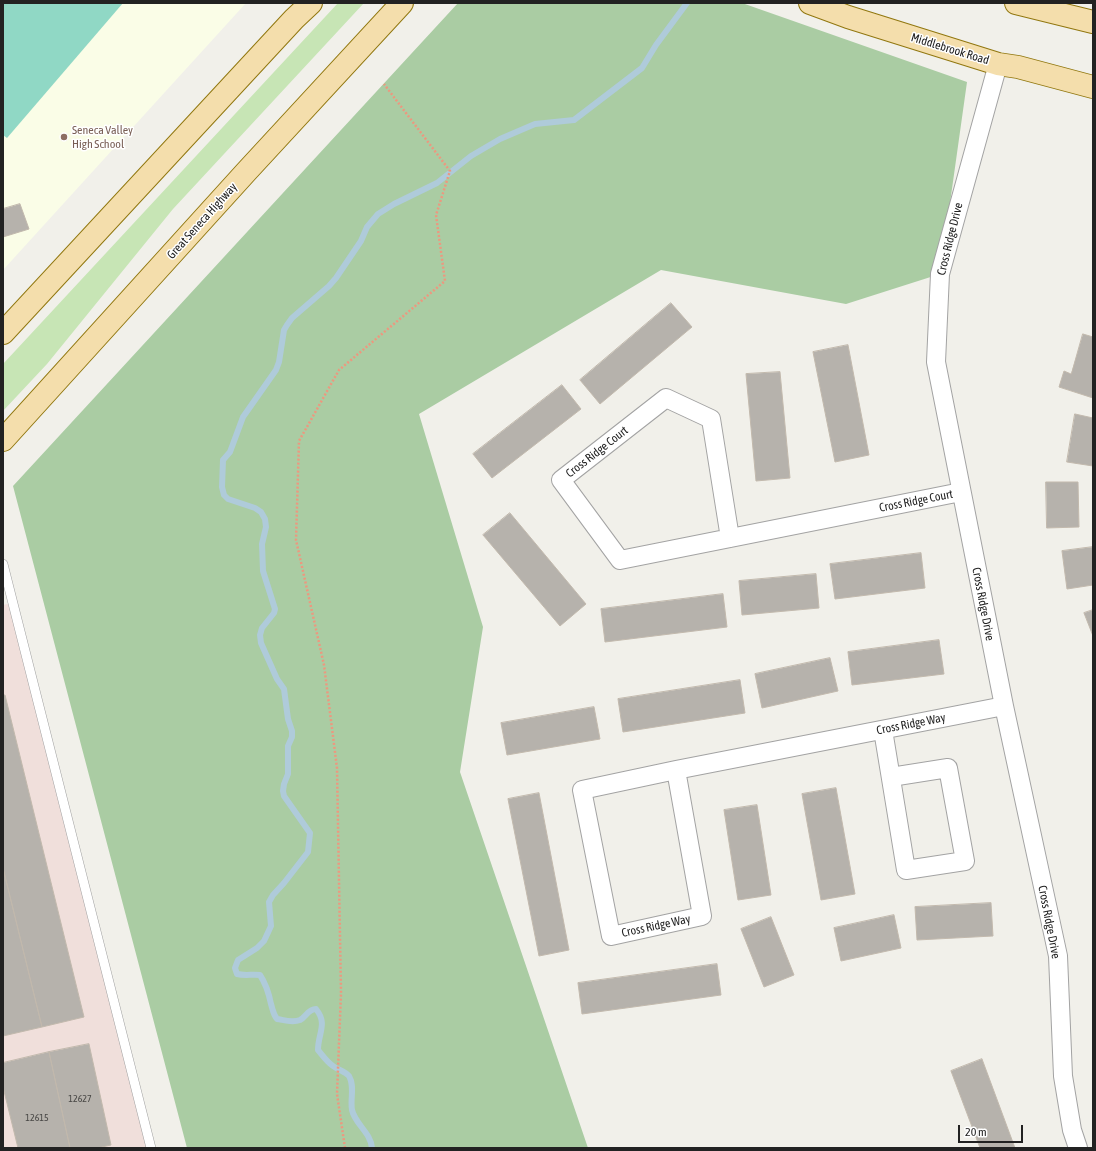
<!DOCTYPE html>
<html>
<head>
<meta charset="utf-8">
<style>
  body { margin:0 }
  #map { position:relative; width:1096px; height:1151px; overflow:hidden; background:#f1f0ea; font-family:"Asap Condensed",sans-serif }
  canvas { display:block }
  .frame { position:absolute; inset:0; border:4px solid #222; pointer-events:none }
  .scale { position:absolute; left:958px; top:1125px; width:65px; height:18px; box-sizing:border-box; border:2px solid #222; border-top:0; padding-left:5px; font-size:12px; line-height:14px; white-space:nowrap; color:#222; -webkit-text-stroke:3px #fff; paint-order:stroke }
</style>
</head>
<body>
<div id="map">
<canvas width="1096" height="1151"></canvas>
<div class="frame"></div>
<div class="scale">20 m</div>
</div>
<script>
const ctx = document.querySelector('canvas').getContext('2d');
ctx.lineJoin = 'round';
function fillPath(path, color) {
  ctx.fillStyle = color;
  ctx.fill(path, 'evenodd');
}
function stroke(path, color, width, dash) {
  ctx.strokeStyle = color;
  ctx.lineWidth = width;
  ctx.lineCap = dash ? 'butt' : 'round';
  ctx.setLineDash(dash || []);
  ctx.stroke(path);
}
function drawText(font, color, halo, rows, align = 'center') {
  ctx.font = font + ' "Asap Condensed",sans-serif';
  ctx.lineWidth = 3;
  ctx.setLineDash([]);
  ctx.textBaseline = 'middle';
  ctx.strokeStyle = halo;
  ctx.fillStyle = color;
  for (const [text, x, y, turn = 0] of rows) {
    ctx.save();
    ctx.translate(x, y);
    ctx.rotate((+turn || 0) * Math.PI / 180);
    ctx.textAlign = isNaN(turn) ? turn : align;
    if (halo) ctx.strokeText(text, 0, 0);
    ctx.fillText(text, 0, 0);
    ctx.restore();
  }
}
const commercial = new Path2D(`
  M12 603 151 1148H3V605Z`);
const education = new Path2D(`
  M3 3H246L3 270Z`);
const grass = new Path2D(`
  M338 3H364L173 209 47 364 3 411V364Z`);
const forest = new Path2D(`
  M458 3H742L967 82 940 274 846 304 661 270 419 414 483 627 460 772 588 1148H187L13 486Z`);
const pitch = new Path2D(`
  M3 3H123L7 138 3 135Z`);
const stream = new Path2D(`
  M372 1148C371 1133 355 1124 352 1110 350 1099 355 1086 349 1076 345 1071 338 1070 333 1066 327 1062 323 1056 318 1050 318 1033 328 1024 316 1009 308 1009 306 1017 300 1020 292 1023 284 1020 277 1019 273 1014 273 1010 271 1004 269 994 266 984 260 975 252 974 245 976 237 974L235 968 238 960 257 948 264 941 271 926 269 902 273 895 284 883 308 852 310 833 284 796 283 791 284 784 288 774V746L292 737V731L288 719 284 689 277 679 261 643 260 635 262 628 274 613 275 609 263 571 262 544 266 527 265 519 261 512 255 508 228 499 224 495 222 487 223 460 230 452 243 417 276 370 279 362 284 330 287 325 292 318 329 286 336 278 361 241 367 227 378 214 394 204 437 183 471 156 500 139 535 124 574 120 642 68 656 45 687 3`);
const building = new Path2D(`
  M20 204 29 229 3 237V209Z
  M671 303 692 327 600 404 580 380Z
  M1083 334 1093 337V398L1059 387 1064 371 1071 374Z
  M848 345 869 455 835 462 813 352Z
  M780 372 790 478 756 481 746 374Z
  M562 385 581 409 492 478 473 454Z
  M1075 414 1093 418V466L1067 462Z
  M1046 482H1078L1079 527 1047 528Z
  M510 513 586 604 560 626 483 535Z
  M1093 547V585L1067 589 1062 551Z
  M921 553 925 588 835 599 830 564Z
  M816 574 819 608 742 615 739 581Z
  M723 594 727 627 605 642 601 609Z
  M1093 610V636L1084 613Z
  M939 640 944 674 852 685 848 652Z
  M830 658 838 691 762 708 755 674Z
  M740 680 745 713 623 732 618 699Z
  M3 695H5L84 1017 42 1027 3 868Z
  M594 707 600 739 507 755 501 723Z
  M836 788 855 894 821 900 802 794Z
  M539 793 569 950 539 956 508 799Z
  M757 805 771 895 738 900 724 810Z
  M3 868 42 1027 3 1036Z
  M991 903 993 936 917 940 915 907Z
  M894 915 901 948 841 961 834 928Z
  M771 917 794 975 764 987 741 929Z
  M717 964 721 995 582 1014 578 983Z
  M89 1044 111 1145 97 1148H70L49 1052Z
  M49 1052 70 1148H18L3 1087V1063Z
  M982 1059 1015 1148H980L951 1071Z`);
const path = new Path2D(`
  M345 1148 337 1094 341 993 337 768 324 665 296 540 299 441 339 370 445 281 436 215 450 171 384 84`);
const service = new Path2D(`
  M3 564 151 1148`);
const minor = new Path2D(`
  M998 64 940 274 936 362 1004 706 1058 956 1063 1076 1072 1130 1078 1148
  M730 538 711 419 666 398 561 480 620 560 961 492
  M883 730 906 870 965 861 948 768 891 777
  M676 770 702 916 611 936 582 790 676 770 1004 706`);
const primary = new Path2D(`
  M810 3 848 17 998 64 1018 67 1093 87
  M1016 3 1093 22
  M3 333 294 19 311 3
  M3 440 246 172 402 3`);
const markers = [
  [64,137,4,"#8d6e63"]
];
const numberNames = [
  ["12627",80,1099],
  ["12615",37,1118]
];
const streetNames = [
  ["Middlebrook Road",950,49,17],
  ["Great Seneca Highway",202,221,-48],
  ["Cross Ridge Drive",950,239,-76],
  ["Cross Ridge Court",597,452,-38],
  ["Cross Ridge Court",916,501,-11],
  ["Cross Ridge Drive",983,604,79],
  ["Cross Ridge Way",911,724,-11],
  ["Cross Ridge Drive",1049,922,79],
  ["Cross Ridge Way",656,926,-12]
];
const educationNames = [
  ["Seneca Valley",72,130],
  ["High School",72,144]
];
fillPath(commercial, '#f0dfdb');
fillPath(education, '#fafde7');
fillPath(grass, '#c7e5b5');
fillPath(forest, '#aacca3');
fillPath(pitch, '#90d8c5');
stroke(stream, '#afcbda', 6);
fillPath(building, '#b6b2ac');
stroke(building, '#c2b9ad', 1);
stroke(service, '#a3a3a3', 10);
stroke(minor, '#a3a3a3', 20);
stroke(primary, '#91770f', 24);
stroke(path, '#ed987f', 2.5, [2, 2]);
stroke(service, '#fff', 9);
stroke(minor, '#fff', 18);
stroke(primary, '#f4deac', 22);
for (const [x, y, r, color] of markers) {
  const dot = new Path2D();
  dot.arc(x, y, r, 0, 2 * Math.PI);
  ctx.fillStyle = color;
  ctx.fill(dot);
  stroke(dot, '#fff', 1.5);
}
drawText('10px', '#474644', null, numberNames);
drawText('12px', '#222', '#fff', streetNames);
drawText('12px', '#785e54', '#fff', educationNames, 'left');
</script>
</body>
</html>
